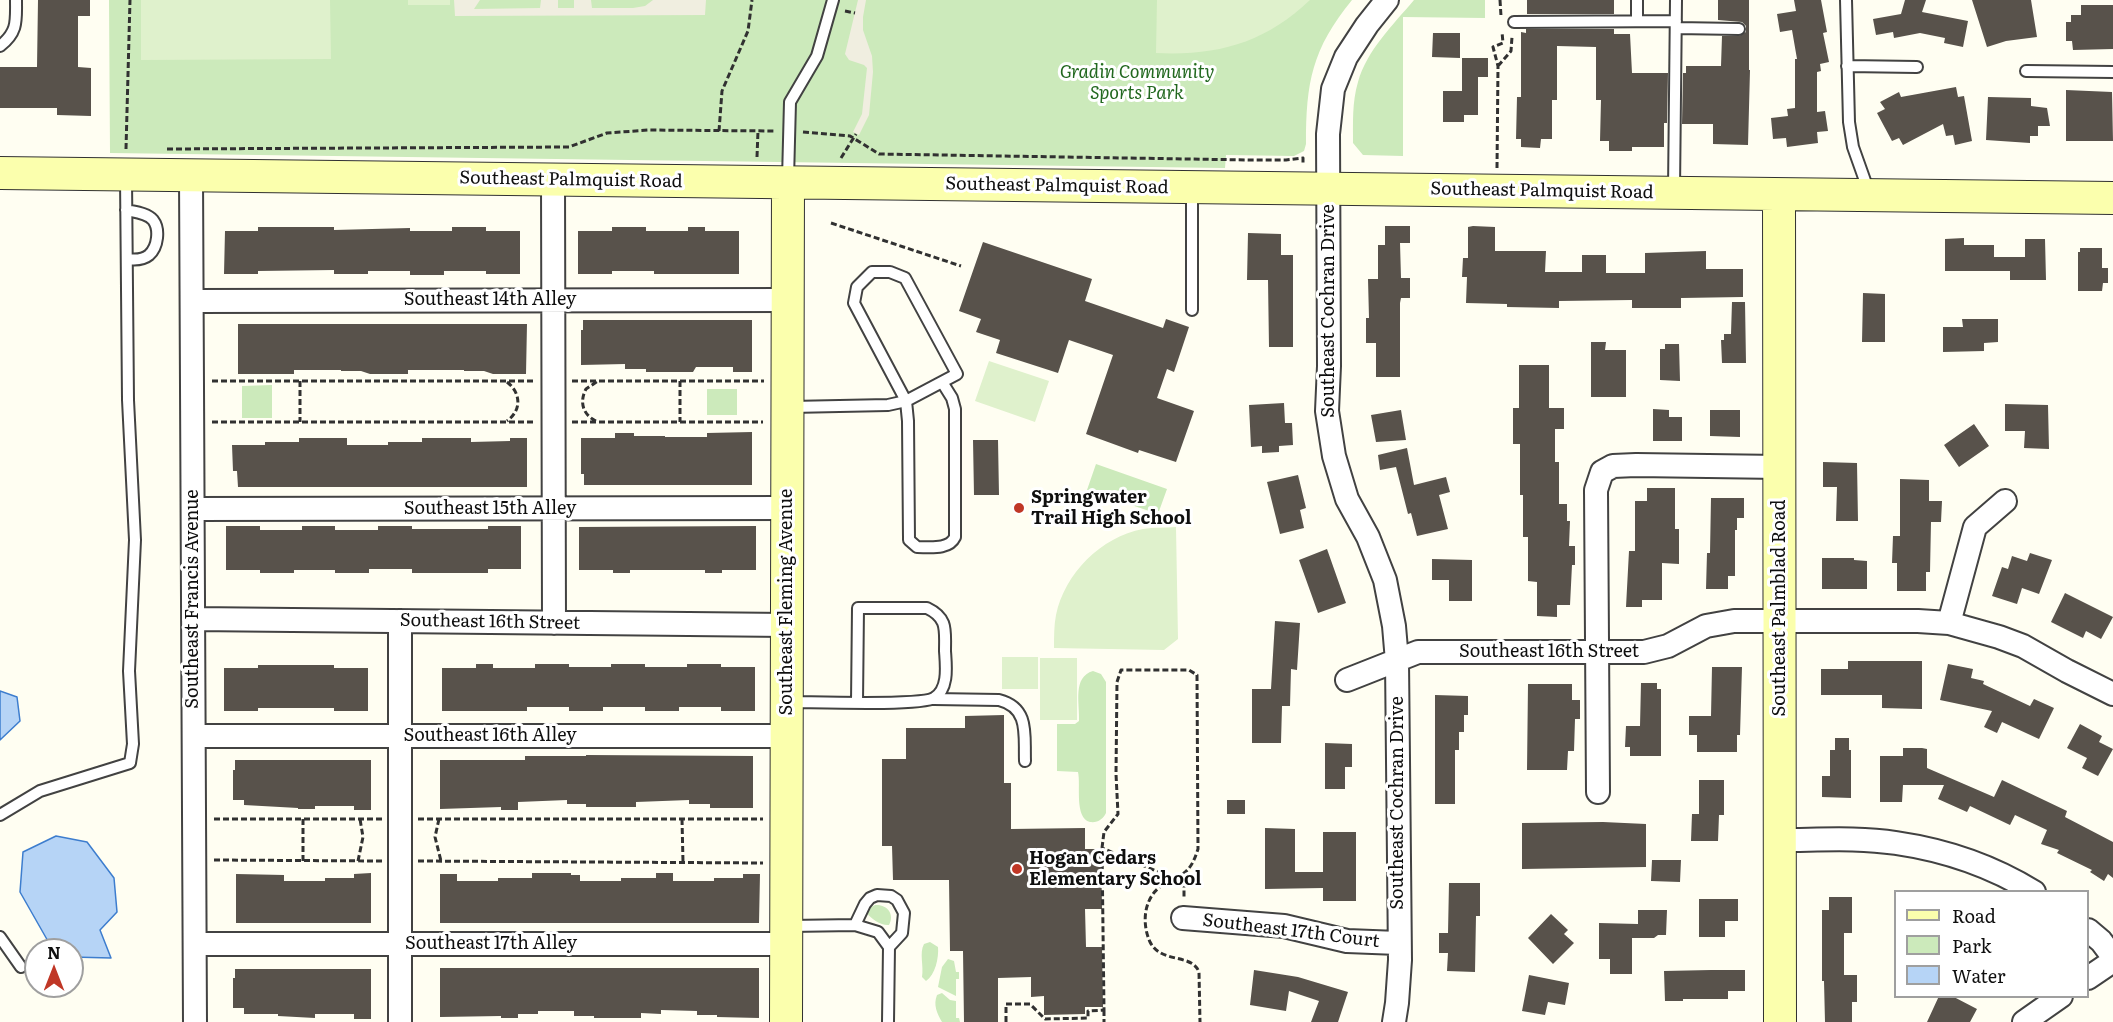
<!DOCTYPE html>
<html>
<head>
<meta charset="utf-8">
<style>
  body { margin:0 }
  #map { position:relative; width:2113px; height:1022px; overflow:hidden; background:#fffef2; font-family:Literata,serif }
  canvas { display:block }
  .legend { position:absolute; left:1894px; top:890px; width:195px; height:108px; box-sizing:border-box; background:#fff; border:2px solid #9f9f9f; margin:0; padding:8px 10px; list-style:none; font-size:18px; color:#0f0f0f }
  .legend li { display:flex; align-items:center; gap:12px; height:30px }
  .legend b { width:30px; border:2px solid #9f9f9f }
  .north { position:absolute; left:24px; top:938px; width:60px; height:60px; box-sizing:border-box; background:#fff; border:2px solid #9f9f9f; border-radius:50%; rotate:0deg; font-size:16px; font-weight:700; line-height:24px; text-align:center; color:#0f0f0f }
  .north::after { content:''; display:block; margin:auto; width:21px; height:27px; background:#c03726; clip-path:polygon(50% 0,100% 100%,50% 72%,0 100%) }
</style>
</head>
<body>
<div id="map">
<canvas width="2113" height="1022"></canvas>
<ul class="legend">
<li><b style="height:8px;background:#fbffad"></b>Road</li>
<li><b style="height:16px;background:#cceabb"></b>Park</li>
<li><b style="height:16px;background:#b6d4f6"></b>Water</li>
</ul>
<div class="north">N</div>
</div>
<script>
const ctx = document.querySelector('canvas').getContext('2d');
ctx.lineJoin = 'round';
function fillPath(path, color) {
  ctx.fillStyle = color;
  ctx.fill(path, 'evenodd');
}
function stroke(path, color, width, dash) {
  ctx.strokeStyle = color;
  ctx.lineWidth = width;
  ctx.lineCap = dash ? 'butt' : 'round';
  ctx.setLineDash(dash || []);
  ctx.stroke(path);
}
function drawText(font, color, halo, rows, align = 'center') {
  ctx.font = font + ' Literata,serif';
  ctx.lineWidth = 6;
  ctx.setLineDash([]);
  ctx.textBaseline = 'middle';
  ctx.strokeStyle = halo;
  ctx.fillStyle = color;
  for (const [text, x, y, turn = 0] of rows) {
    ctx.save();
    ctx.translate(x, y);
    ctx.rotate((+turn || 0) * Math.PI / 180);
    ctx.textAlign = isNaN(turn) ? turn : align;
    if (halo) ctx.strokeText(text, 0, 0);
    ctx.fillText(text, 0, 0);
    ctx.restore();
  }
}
const green = new Path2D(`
  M109 0H1352C1312 49 1306 82 1306 144L1304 151 1294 156 1226 155 1225 168 110 153Z
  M1414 0H1485V18L1403 17V156L1363 155 1353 143C1353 123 1352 102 1358 82 1367 50 1393 25 1414 0Z
  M272 385V418H242V386Z
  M707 389H737V415H707Z
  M1096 464 1167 489 1158 514 1087 490Z
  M1093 671 1101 674 1106 682V813C1103 819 1098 823 1090 822 1074 818 1081 785 1078 772L1057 771V724H1075L1079 721C1080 704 1072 677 1093 671Z
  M875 905C887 904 895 914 889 925 882 926 871 919 867 913L868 909Z
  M930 942 938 947C939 958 935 975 926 981L922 977C924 966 919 953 924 944Z
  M948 959 954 961 956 972H959V979H956V996L938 987 942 967Z
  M942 993 950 1000 956 1001V1018H959L960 1022H942C937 1013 933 1005 937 995Z`);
const pitch = new Path2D(`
  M141 0H330L331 59 141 60Z
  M408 0H450V5H408Z
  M1157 0H1310C1265 43 1217 56 1156 53Z
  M989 361 1049 381 1035 422 975 401Z
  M1176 527 1178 639 1164 650 1054 648C1054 637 1054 625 1056 615 1065 573 1101 537 1143 529 1154 527 1165 528 1176 527Z
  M1002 657H1038V689H1002Z
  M1040 658H1077V720H1040Z`);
const plaza = new Path2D(`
  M454 0H480L474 9 540 8 541 0H558V8H574V0H591L592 8H633L645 6 653 0H706L705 15 455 16Z
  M858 0H866L863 17V30L872 56 873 72 869 115 859 135 853 132 862 114 867 68 864 65 849 60 845 54Z`);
const water = new Path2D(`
  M0 691 17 697 20 721 0 740Z
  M56 836 87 842 114 878 117 912 100 930 111 958 72 957V950H53L20 892 23 852Z`);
const building = new Path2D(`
  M38 0H90V16H78V67L91 68V116L57 115V108H0V67H37Z
  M1527 0H1614V14H1527Z
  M1718 0H1749V70H1750L1748 145 1713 144V124H1682L1683 73H1686V66H1721L1722 36H1739L1746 32V26L1742 22 1718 20Z
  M1794 0H1821L1827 32 1823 33 1829 62 1820 64 1821 71 1817 72V112L1825 111 1828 131 1817 132 1818 143 1787 147 1786 138 1773 139 1771 118 1788 116 1787 109 1795 108V59H1797L1792 30 1780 32 1777 14 1796 11Z
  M1905 0H1926L1922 12 1968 21 1963 47 1944 43 1945 38 1920 33 1894 38 1893 32 1876 35 1873 19 1901 14Z
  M1972 0H2031L2037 37 2006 41 1987 47Z
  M2081 5H2113V49L2073 50 2072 41H2066V22H2071V15H2081Z
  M1526 29H1614V34H1630L1632 73H1668L1667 123H1664V147H1632V151H1609V141H1600L1601 100H1596V47L1557 46V100H1552V139H1541L1540 148 1521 147V139H1516L1517 97H1521V32L1526 33Z
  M1433 33H1460V58L1432 57Z
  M1462 58H1488V77H1478V115H1464V122H1443V91H1462Z
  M1956 87 1958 97 1964 96 1972 141 1955 145 1953 135 1946 136 1943 124 1903 145 1899 138 1892 141 1877 113 1885 109 1880 102 1899 92 1901 97Z
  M2066 90 2112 92 2113 141H2066Z
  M1988 97 2031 98V106L2047 108 2050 126H2038V136H2030V143L1986 140Z
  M1385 226H1410V243H1400L1401 278H1410V298H1401L1400 303V377H1376V343H1366V318H1369L1368 279H1378V245H1385Z
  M1473 226 1495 227V251H1546L1545 272H1582V255H1606V273H1645V253L1706 251V269H1743V297L1681 298V308H1632V300L1559 301V308L1507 307V304L1466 303 1467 277H1462L1463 258H1468V227Z
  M258 227H334V230L410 228V231H452V227H486V231H520V274H486V271H444V275H410V271H368V274H334V270L258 271V274H224L225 231H258Z
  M612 227H646V231H688V227H705V231H739V274H654V271H612V274H578V231H612Z
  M1248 233 1281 234V255H1293V347H1269L1268 280H1247Z
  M1964 238V245H1994V257H2025V239H2045L2046 280H2010V271H1945V239Z
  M983 242 1092 279 1085 301 1163 328 1166 319 1189 327 1174 372 1167 369 1157 398 1194 411 1176 462 1139 450 1138 453 1086 434 1113 355 1069 340 1058 373 996 353 1000 340 976 332 981 319 959 311Z
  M2080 248H2102V268H2108V283H2103L2102 291H2078V252H2080Z
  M1863 293 1885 294V342H1862Z
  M1732 302H1745L1746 363H1722L1721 340H1724V334H1731Z
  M1962 319H1998V342L1984 343V351L1943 352V327H1963Z
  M583 320H752V372H733V367H696L693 372H646V369H625V364L581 365V330H583Z
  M238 324H527L526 374H493L484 371H464V370H408V374H370L361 371H341V370H294V374H238Z
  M1591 342H1606L1605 350H1626V397H1591Z
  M1665 344H1679L1680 381 1660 380V349H1665Z
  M1519 365H1549V408H1564V429H1555V462H1559V504H1567V521H1570L1569 546H1575V565H1572L1570 605H1557V617L1537 616V582L1528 581V537H1523V495H1520V444H1513V408H1519Z
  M1284 403 1285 423H1292L1293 445 1279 446V452L1262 453V446L1251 447 1249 405Z
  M2005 404 2048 405 2049 449 2024 448 2025 431H2005Z
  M1653 409 1669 410V417H1682V441H1653Z
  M1401 410 1406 440 1376 442 1371 415Z
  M1710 410H1740V437L1710 436Z
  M1974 424 1989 446 1959 467 1944 445Z
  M752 432V485H584V474H581V438H615V433H634V436H665V437H707V433Z
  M299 438H347V445H388V442H422V438H471V442L510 441V438H527V487H238L237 471H233L232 445H265V442H299Z
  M973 440H998L999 495H974Z
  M1407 448 1414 485 1446 477 1450 492 1439 495 1448 529 1417 536 1411 513 1408 514 1396 467 1380 470 1378 455Z
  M1823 462 1857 463 1858 521H1836L1837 487H1823Z
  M1298 475 1306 508 1300 510 1304 528 1280 534 1267 482Z
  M1900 479 1929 480V501H1942L1941 522H1931L1930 572H1926V591H1897V563H1892L1893 536H1900Z
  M1647 488H1675V529H1679V564L1662 563V600H1642V607H1626L1629 551H1635V501H1647Z
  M1711 498H1744V518H1737V530H1735V576H1728V589H1706L1707 553H1710Z
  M226 526H260V530H302V526H335V530H378V526H412V529H488V526H521V569H488V573H412V569H369V573H335V570H294V573H260V570H226Z
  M756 526V570H722V573H705V570H630V573H613V570H579V527Z
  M1327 549 1346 603 1318 613 1299 560Z
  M2030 553 2052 560 2039 594 2022 588 2017 604 1992 596 2002 567 2008 569 2012 556 2027 561Z
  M1822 558H1854V560L1867 561V589H1822Z
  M1432 559 1472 560V601H1449V580H1432Z
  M2065 593 2113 617 2101 639 2086 631 2083 638 2051 622Z
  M1275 621 1300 623 1297 670 1291 669 1290 706H1282L1281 743H1252V689H1271Z
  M1848 661H1922V709L1882 708V695H1821V669H1848Z
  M476 664H493V668H535V664H569V667H611V664H645V667H687V664H721V667H755V711H721V707H679V711H645V707H603V711H569V707H527V711H442V668H476Z
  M1948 664 1973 669 1971 678 1984 681 1983 684 2030 706 2034 699 2054 708 2039 739 2002 722 1997 733 1984 727 1992 711 1940 700Z
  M258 665H334V668H368V711H334V708H258V711H224V668H258Z
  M1712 667H1742L1740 735H1737V752H1697V735H1689V716H1711Z
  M1641 683H1657V689H1661V756H1630V747H1625L1626 726H1640Z
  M1528 684H1572V700H1580V719H1575L1574 751H1568L1567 770H1527Z
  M1435 695 1468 696V715H1464V732H1459V750H1455V804H1435Z
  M1004 715V783H1011V829L1085 828V849H1101L1102 909H1085L1086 947H1102L1103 1007H1085V1014L1044 1015V996L1031 997V977L998 978V1022H964L963 951H950L949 880H893L892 846H882V759H906V728H965V716Z
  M2080 724 2102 736 2099 742 2113 749 2098 776 2082 768 2087 758 2067 748Z
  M1835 738H1849V750H1851V798L1822 797V776H1830V750H1835Z
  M1325 743 1352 744V767H1345V789H1325Z
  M1903 748H1922L1927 749V768L1994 797 2002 780 2067 811 2065 817 2113 842V878L2108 874 2104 881 2090 872 2092 870 2057 853 2059 850 2041 844 2047 830 2015 815 2010 825 1970 806 1967 812 1938 799 1944 785H1903L1902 802H1880V756H1903Z
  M586 755 753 756V808H710V804H689V800L636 802V807H586V804H567V800L518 802V810H501V807L440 809V760H525V756H586Z
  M235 760H371V810H354V806H315V809H298V808L244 805V800H233V770H235Z
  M1699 780H1724V815H1719L1718 841H1691L1692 814H1699Z
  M1227 800H1245V814H1227Z
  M1603 822 1646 824V867L1522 869V823Z
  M1265 828 1295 829V872H1323V832H1356V901H1323V888L1265 889Z
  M1652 860H1681L1680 882 1651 881Z
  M371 873V923H236V874L284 875V881H325V878H354V874Z
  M532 873H571V875H580V881H621V878H656V873H673V881H714V878H743V874H760L759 923H440V874H457V881H498V878H532Z
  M1449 883H1480V916H1476L1475 972 1447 971 1448 953H1439V933H1448Z
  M1829 897H1852V933H1844V975H1857V1002H1852V1022H1825L1824 981H1822V910H1829Z
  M1699 899H1738V921H1725V937H1699Z
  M1638 910H1667L1666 935H1658L1654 938H1632V974H1610V959H1599V923L1638 924Z
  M1551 914 1568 930 1564 934 1574 943 1553 964 1528 938Z
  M440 968H759V1018L717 1017V1015H697V1011L661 1010V1014L641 1013V1018H594V1016H574V1011H538V1014H518V1018H501V1016L440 1017Z
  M235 969H371V1019H354V1014H315V1018L278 1016V1014H244V1008H233V978H235Z
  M1254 970 1298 977 1348 992 1338 1022H1311L1319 1001 1289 991 1286 1011 1250 1005Z
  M1711 970H1745V991H1728V999H1683V1001H1665L1664 971Z
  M1529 975 1569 983 1565 1005 1548 1002 1545 1015 1522 1011Z
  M1939 996H1952L1977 1009 1970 1022H1927Z`);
const path = new Path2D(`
  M1500 0 1501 16
  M845 11 855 13
  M1498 66 1511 51 1512 37
  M719 131 722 91 748 31 752 0
  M803 132 850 136 879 154 1250 160H1286L1303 158V165
  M126 149 130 0
  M167 149 569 147 607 133 649 130 776 131
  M757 157 758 131
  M841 158 856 134
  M1497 168 1498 66 1493 47 1503 43 1502 32
  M831 223 961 266
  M212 381H533
  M300 381V422
  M572 381H764
  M680 381V422
  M507 382C521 393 522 410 507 421
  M596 421C583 415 579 402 586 389L598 381
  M212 422H535
  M572 422H763
  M214 819H382
  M303 819V861
  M418 819H763
  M439 819 435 837 441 861
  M682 819 683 862
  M1102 848 1104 832 1118 814 1116 774 1117 682 1121 670H1189L1197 675 1198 849C1195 858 1192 867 1184 873 1179 878 1170 881 1164 884 1144 896 1141 922 1150 942 1161 964 1192 953 1199 972L1200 1022
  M214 860 382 861
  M358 861 363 837 360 819
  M418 861 763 863
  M1104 1010V1022
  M1006 1022V1004H1030L1045 1019 1088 1018V1011L1104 1010 1102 848 1175 879 1184 885V898`);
const lane = new Path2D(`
  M1846 0 1849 122 1853 147 1869 192
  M1637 21V0
  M1514 22 1676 21
  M1676 28 1739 29
  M0 46C18 32 16 21 16 0
  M1847 66 1917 67
  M2026 71 2113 72
  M788 179 790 102 817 56 833 0
  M1674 190 1676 0
  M126 210C134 212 147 213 153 220 160 229 158 247 149 255 143 260 134 260 127 259
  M1192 310V190
  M791 407 888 405 906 401 957 374 905 278 890 272H872L857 287 854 303 906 401 908 421 909 540 917 547C930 547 949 550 955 537V409L952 398 942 382
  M934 699 999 700C1030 708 1024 735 1025 761
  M790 702C813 702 921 706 934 698 949 689 946 666 945 651 945 630 948 618 927 608H858L857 702
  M0 815 40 791 130 763 133 744 129 671 135 540 128 400 126 178
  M855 925 865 904 870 898 877 895 891 896 897 900 904 913 902 933 889 947
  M790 926 855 925 878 932 889 947 888 1022
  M0 937 21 967`);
const street = new Path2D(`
  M1387 0 1367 25 1346 57 1333 89 1328 134 1329 366 1327 411 1334 456 1347 499 1368 537 1385 580 1394 626 1397 661 1400 960 1397 1003 1394 1022
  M191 175 195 1022
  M553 179 554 623
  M192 301 787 300
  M193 509 787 508
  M194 619 787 625
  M1949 623 1975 527 2005 501
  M1347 680 1418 652H1644L1668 646 1706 626 1734 621H1918L1949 623 1999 637 2023 646 2067 671 2113 694
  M194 736H787
  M1598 792 1596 490 1602 472 1613 466 1636 465 1780 467
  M1780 840C1818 840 1858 837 1896 843 1944 850 1992 866 2034 892
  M1183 918 1284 926 1347 941 1398 943
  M2088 930 2101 941 2113 957
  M195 944H786
  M2088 978 2113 961
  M400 1022V621
  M2024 1022 2061 996`);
const secondary = new Path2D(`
  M0 173 2113 198
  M1779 195 1780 1022
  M786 1022 788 182`);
const markers = [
  [1019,508,6,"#c03726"],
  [1017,869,6,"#c03726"]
];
const parkNames = [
  ["Gradin Community",1137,73],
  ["Sports Park",1137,94]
];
const streetNames = [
  ["Southeast Palmquist Road",571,180,1],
  ["Southeast Palmquist Road",1057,186,1],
  ["Southeast Palmquist Road",1542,191,1],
  ["Southeast 14th Alley",490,300],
  ["Southeast Cochran Drive",1329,311,-90],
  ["Southeast 15th Alley",490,509],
  ["Southeast Francis Avenue",193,599,-90],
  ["Southeast Fleming Avenue",787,602,-90],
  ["Southeast Palmblad Road",1780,608,-90],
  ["Southeast 16th Street",490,622,1],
  ["Southeast 16th Street",1549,652],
  ["Southeast 16th Alley",490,736],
  ["Southeast Cochran Drive",1398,803,-90],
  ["Southeast 17th Court",1291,931,7],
  ["Southeast 17th Alley",491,944]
];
const poiNames = [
  ["Springwater",1031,498],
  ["Trail High School",1031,519],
  ["Hogan Cedars",1029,859],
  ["Elementary School",1029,880]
];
fillPath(green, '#cceabb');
fillPath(pitch, '#dff1cc');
fillPath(plaza, '#f0eee0');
fillPath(water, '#b6d4f6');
stroke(water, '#3d7dce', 1.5);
fillPath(building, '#58524b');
stroke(lane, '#424242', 14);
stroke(street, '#424242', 26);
stroke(secondary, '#313131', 34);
stroke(path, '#313131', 3, [6, 3]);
stroke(lane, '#fff', 10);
stroke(street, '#fff', 22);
stroke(secondary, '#fbffad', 32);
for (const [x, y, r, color] of markers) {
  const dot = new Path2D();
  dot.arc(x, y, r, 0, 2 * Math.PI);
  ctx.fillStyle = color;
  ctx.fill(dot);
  stroke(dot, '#fff', 2);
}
drawText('italic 18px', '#22681f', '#fff', parkNames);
drawText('18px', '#0f0f0f', '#fff', streetNames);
drawText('bold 18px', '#0f0f0f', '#fff', poiNames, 'left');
</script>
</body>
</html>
